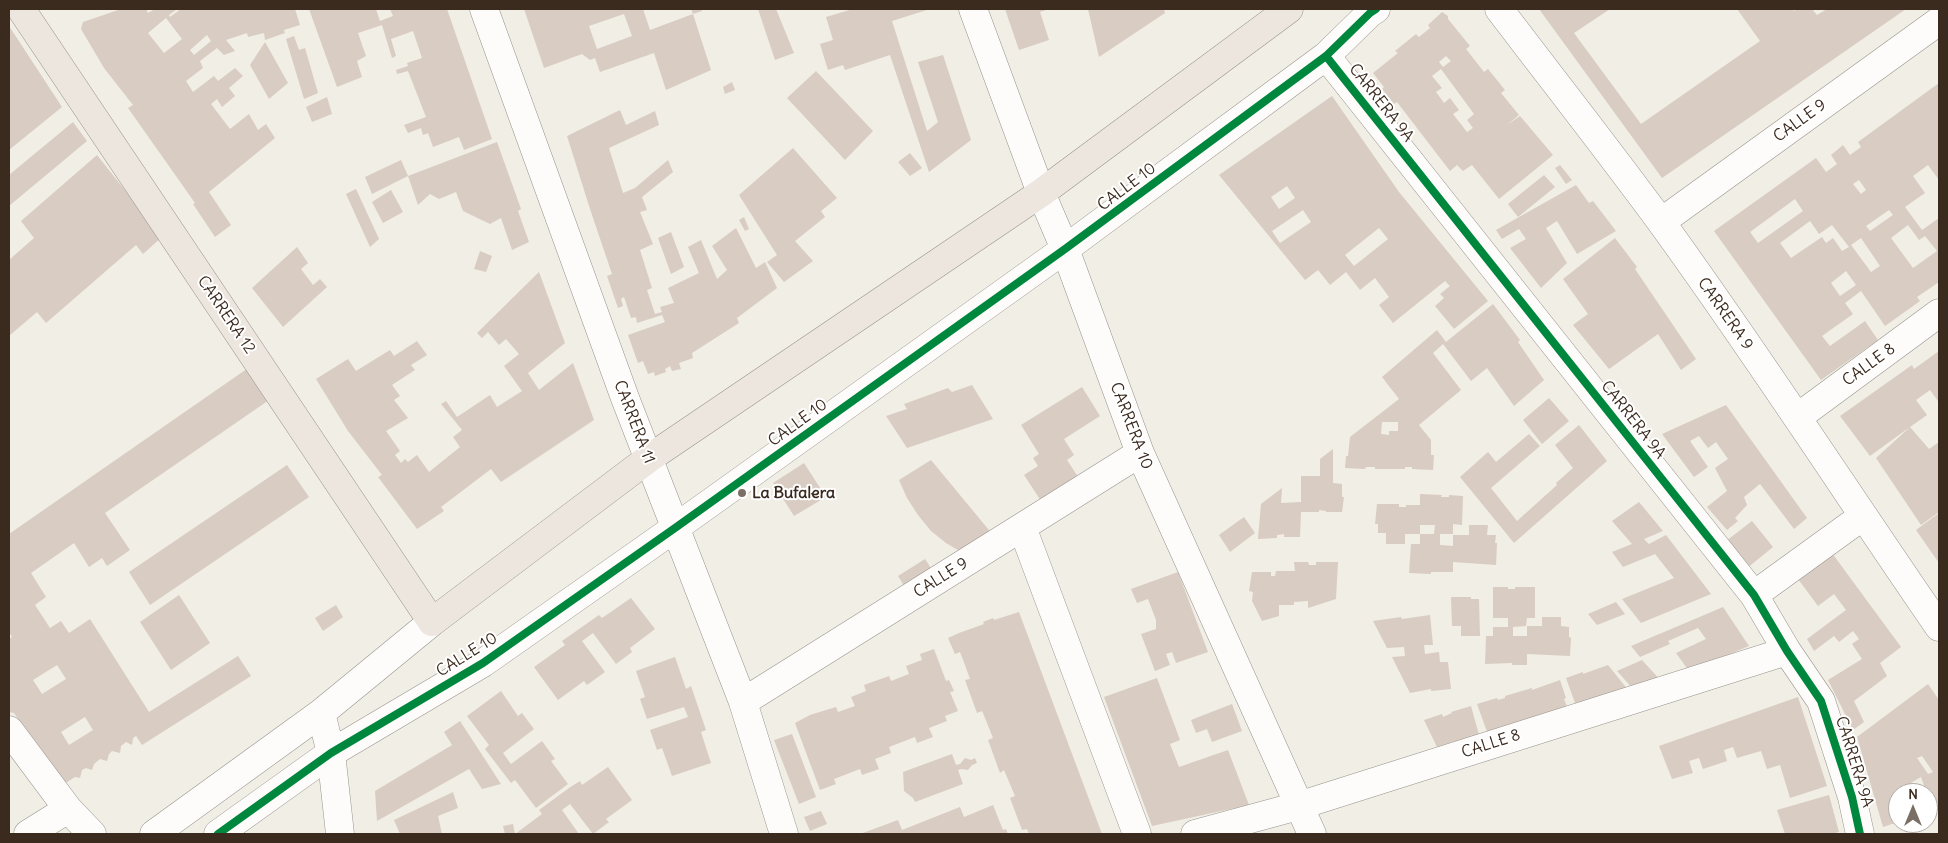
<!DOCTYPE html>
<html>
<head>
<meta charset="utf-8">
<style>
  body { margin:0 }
  #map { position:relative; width:1948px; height:843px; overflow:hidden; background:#f0eee5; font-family:Delius,sans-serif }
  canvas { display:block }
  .frame { position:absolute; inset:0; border:10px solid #3b2a1e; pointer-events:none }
  .north { position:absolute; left:1888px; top:783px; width:50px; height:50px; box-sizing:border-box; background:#fff; border:1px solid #b1aaa5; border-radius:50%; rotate:0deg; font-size:14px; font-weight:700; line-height:20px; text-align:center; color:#3b2a1e }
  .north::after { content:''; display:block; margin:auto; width:18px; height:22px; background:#7a6f64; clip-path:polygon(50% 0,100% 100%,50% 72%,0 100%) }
</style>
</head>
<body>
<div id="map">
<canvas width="1948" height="843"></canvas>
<div class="frame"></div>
<div class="north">N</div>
</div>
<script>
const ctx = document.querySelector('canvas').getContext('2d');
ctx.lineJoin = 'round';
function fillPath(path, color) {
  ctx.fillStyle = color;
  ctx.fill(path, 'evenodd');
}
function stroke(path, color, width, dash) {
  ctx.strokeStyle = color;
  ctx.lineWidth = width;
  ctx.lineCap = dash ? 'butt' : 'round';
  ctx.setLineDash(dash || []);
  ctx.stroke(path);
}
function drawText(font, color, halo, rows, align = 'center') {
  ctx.font = font + ' Delius,sans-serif';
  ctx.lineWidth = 4;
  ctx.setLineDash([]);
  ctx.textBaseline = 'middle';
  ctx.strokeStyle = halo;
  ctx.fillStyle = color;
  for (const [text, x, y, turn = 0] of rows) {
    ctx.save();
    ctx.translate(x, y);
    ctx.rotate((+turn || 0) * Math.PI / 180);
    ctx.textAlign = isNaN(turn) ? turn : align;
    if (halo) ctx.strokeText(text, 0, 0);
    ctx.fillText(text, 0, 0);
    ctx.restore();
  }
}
const building = new Path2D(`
  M121 9H146L148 13 155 9H177L169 15 170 17 181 9H295L300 25 284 30 285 33 265 40 264 33 248 37 247 33 226 40 235 51 224 55 217 48 200 61 203 68 186 81 193 92 214 76 218 81 235 68 243 76 229 88 235 96 222 107 217 99 211 104 230 129 249 114 258 130 266 124 275 138 209 192 231 225 215 237 193 204 195 203 128 108 133 105 104 68 81 29 83 22ZM166 18 182 39 164 53 148 33ZM207 35 211 41 194 55 190 50Z
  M309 9H376L380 21 393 16 390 9H447L492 139 464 150 459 137 433 147 428 133 423 135 421 128 408 133 404 125 426 117 408 71 397 74 396 70 408 66 407 63 422 58 413 31 391 39 396 56 392 58 382 25 358 33 366 56 357 61 362 77 337 87Z
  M524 9H643L650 30 693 14 691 9H702V11L693 14 711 70 666 90 654 53 600 72 595 58 590 60 582 54 544 68ZM624 14 632 36 597 49 589 26Z
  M758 9H776L794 53 775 60Z
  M853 9H930L892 21 927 131 938 122 918 62 943 55 971 140 929 172 890 55 845 70 843 65 828 70 820 44 833 40 826 17Z
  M1005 9H1049L1040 12 1049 40 1019 50Z
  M1088 9H1164L1165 13 1099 57Z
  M1539 9H1610L1574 33 1641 124 1760 41 1737 9H1793L1794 11 1797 9H1812L1817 15 1827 9H1906L1662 178Z
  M1442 12 1448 16V19L1470 46 1466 49 1484 72 1488 69 1505 90 1501 93 1519 115 1507 125 1520 116 1553 155 1499 199 1472 165 1463 171 1457 165 1450 171 1397 102 1394 104 1382 89 1384 87 1373 73 1398 53 1395 51 1416 34 1419 37 1430 28 1428 25ZM1446 56 1451 61 1443 67 1439 62ZM1441 69 1474 114 1467 120 1473 128 1467 132 1453 114 1459 110 1450 98 1444 103 1436 92 1442 88 1432 76Z
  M9 26 62 107 9 150Z
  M294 36 299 50 305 48 318 93 304 99 286 39Z
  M265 42 288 83 269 99 250 65Z
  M816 71 873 131 845 160 787 98Z
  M732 82 735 90 725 94 723 87Z
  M1939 83V180L1928 165 1913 176 1925 193 1905 207 1922 230 1939 218V282L1917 297 1920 301 1885 326 1861 291 1845 303 1853 314 1822 336 1830 346 1865 321 1878 340 1821 380 1714 231 1816 158 1826 172 1837 164 1831 155 1843 145 1850 155 1861 147 1858 142ZM1859 180 1866 190 1861 194 1853 184ZM1795 199 1803 211 1758 243 1750 232ZM1889 210 1893 215 1870 231 1866 226ZM1810 221 1819 234 1832 225 1849 247 1842 251 1833 238 1826 243 1822 237 1791 258 1780 243ZM1908 225 1919 240 1925 236 1937 251 1913 268 1891 238ZM1861 238 1880 266 1871 272 1851 245ZM1846 271 1856 285 1840 296 1831 283Z
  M1332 96 1399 192 1488 301 1454 329 1435 306 1444 298 1440 294 1450 286 1445 281 1393 323 1379 305 1389 297 1375 278 1360 290 1346 272 1330 285 1318 270 1305 280 1219 175ZM1287 186 1295 198 1279 209 1271 197ZM1303 210 1311 222 1280 243 1272 231ZM1379 228 1388 239 1354 266 1345 255Z
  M327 97 332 114 312 122 306 107Z
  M620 110 626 125 655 111 659 125 609 148 623 193 635 188 668 160 673 172 642 197 647 210 640 212 653 244 640 250 652 288 647 290 655 314 662 312 660 307 674 303 668 288 699 273 688 247 701 240 717 279 727 270 712 246 736 228 756 268 765 262 777 288 737 318 739 323 692 353 693 358 679 363 681 369 672 371 670 366 665 369 666 372 655 376 654 372 648 374 643 361 638 363 628 335 665 322 662 315 637 323 636 317 631 318 624 297 621 299 623 306 618 308 607 276 612 274 590 209 567 136Z
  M73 122 87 141 9 206V175Z
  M497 142 521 209 518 211 529 242 512 250 501 218 490 224 463 211 456 192 439 199 430 194 418 205 408 176Z
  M793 148 837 198 821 211 825 217 795 241 813 261 784 282 767 262 777 255 739 195Z
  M910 153 922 168 910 176 898 162Z
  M97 155 162 237 143 254 136 245 46 323 37 312 9 336V260L34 238 21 221Z
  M401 160 408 176 372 194 365 177Z
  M1560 165 1572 180 1566 184 1555 168Z
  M1544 175 1555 187 1518 217 1508 204Z
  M1576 185 1589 203 1593 201 1616 231 1577 254 1557 221 1546 228 1567 263 1541 288 1510 248 1526 239 1519 229 1502 239 1496 230Z
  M356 189 379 239 370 247 346 194Z
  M391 190 403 212 383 223 372 202Z
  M744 217 749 229 745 231 739 220Z
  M671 232 684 267 671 274 658 238Z
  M1615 238 1637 267 1635 269 1696 359 1681 370 1658 334 1609 369 1573 325 1588 314 1563 279Z
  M297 247 308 263 301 269 313 285 320 279 327 287 283 327 252 288Z
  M480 251 492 256 486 272 474 269Z
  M539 272 565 343 528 373 539 390 573 363 594 420 501 482 491 469 441 507 444 511 417 529 378 477 382 475 348 431 316 379 348 359 356 371 390 350 394 356 417 341 427 355 411 365 415 370 392 385 400 396 394 400 408 418 386 431 400 451 395 455 401 463 405 459 408 462 417 455 429 472 460 447 453 437 462 430 441 404 446 401 457 417 490 395 497 407 522 391 504 366 519 354 506 339 499 345 488 332 482 338 477 333Z
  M1493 304 1520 340 1518 342 1544 380 1514 406 1487 368 1471 381 1443 344 1433 353 1461 390 1419 425 1431 440V455H1434L1433 470 1412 469V467H1405V469H1375V467H1366L1365 469 1345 468 1346 456H1348L1350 437 1399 399 1382 377 1437 330 1446 342ZM1382 422H1398V431H1389V435L1381 434Z
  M1939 351V400L1938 401 1930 390 1916 400 1927 415 1910 427 1929 449 1939 442V512L1921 525 1876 458 1910 427 1870 456 1840 416 1912 365 1914 369Z
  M251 366 272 398 105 513 130 550 107 566 102 558 89 567 74 543 31 573 46 597 35 605 50 628 61 621 69 633 90 619 149 712 238 656 251 676 142 745 136 736 133 738 132 745 126 742 121 746 120 753 112 751 109 754 107 761 100 759 94 764 92 770 86 768 82 770 80 778 75 777 61 786 17 727 19 720 14 713 9 712V639L12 637 9 632V534ZM57 665 66 679 42 694 33 680ZM85 717 93 730 69 745 61 732Z
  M972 385 993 419 907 448 886 416 907 409 904 404 948 388 952 392Z
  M1082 387 1100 416 1064 439 1074 455 1067 460 1082 483 1045 507 1024 475 1038 466 1033 458 1039 454 1021 425Z
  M1549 398 1569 421 1542 444 1523 420Z
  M1726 405 1807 518 1794 529 1760 484 1744 497 1747 505 1735 518 1738 521 1727 530 1707 507 1727 491 1715 468 1728 459 1716 442 1708 448 1699 436 1690 441 1708 467 1694 477 1662 434Z
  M1579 425 1607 461 1514 543 1460 477 1488 452 1496 462 1529 434 1540 446 1491 488 1517 521 1557 485 1556 483 1573 468 1555 445Z
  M1333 449V483L1342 484V497H1344L1342 512H1326V511L1319 510V512H1301L1300 537H1284V534L1277 535V538L1258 539 1261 504 1282 488 1281 503 1301 502V476H1320V459Z
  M931 460 993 535 963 553 946 543 931 531 918 515 907 498 899 480Z
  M804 463 826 497 794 516 773 483Z
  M287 465 309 497 150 605 129 572Z
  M1420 494 1442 495 1441 497H1449V495L1463 496 1462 525 1453 524V534H1440V545L1453 546V535H1469V525H1488L1487 535H1496L1495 543H1497L1496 565 1453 562V572H1431V574L1409 573 1411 544H1420V534H1405V544H1386V533H1378V524H1375L1377 504H1399V507H1406V505H1420ZM1420 525H1435L1434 534H1420Z
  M1639 502 1663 531 1644 539 1649 544 1666 535 1711 594 1641 623 1622 599 1674 578 1655 554 1623 567 1612 552 1632 544 1612 521Z
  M1939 513V563L1916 530Z
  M1244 517 1255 533 1230 552 1219 535Z
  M1752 521 1773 547 1746 569 1726 541Z
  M1829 549 1901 647 1880 663 1887 676 1854 701 1864 722 1853 730 1828 680 1862 659 1852 644 1859 639 1853 631 1839 642 1834 636 1814 651 1807 639 1846 610 1834 594 1818 606 1798 579Z
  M925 559 936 576 909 594 898 576Z
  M1294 562H1308L1309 565H1316V562H1338L1336 599 1308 608V601L1294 602V605H1279V616L1262 621 1252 601 1253 592 1249 591 1252 572H1271V576H1275L1276 571H1295Z
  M1178 572 1208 652 1176 663 1172 652 1166 654 1170 665 1155 671 1141 634 1156 629V620L1148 599 1137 603 1131 589Z
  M1493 587H1508V589H1515V587H1535V618H1527L1526 626 1513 627V636H1527V626H1542V617H1561V626L1569 627V637L1571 638 1570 656 1527 654V665H1512V663L1485 664 1486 636H1493V627H1508V618H1493Z
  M179 595 210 643 171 670 140 622Z
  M1451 597H1471V599H1479L1480 636H1461V626H1452Z
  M631 598 655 629 630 648 632 652 616 664 593 633 582 641 605 672 587 685 584 681 558 700 534 667 565 645 562 641 599 615 602 618Z
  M1616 602 1625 614 1597 625 1588 614Z
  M336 605 343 617 323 631 315 618Z
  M1723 607 1749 646 1689 671 1676 653 1706 639 1698 628 1668 641 1670 644 1640 657 1631 646Z
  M1019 612 1044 679 1102 834H1029L1027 829 1022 830 1010 798 1015 796 1004 770 1000 773 988 740 993 738 983 713 982 711 977 713 965 680 970 679 965 665 960 652 955 654 948 638 959 633 984 624 983 622 993 618 994 620Z
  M1430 615 1433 645H1424L1425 654 1439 652 1440 662H1448L1451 689 1431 691V689L1410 693 1392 657 1405 656 1404 647 1387 648 1373 621 1401 617 1402 619Z
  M934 649 946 681 949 680 954 691 950 692 958 711 945 716 947 721 929 728 933 737 917 743 915 737 889 747 891 753 875 759 879 769 862 775 860 769 834 779 836 784 820 790 795 723 810 715 836 707 838 712 855 706 851 697 866 691 864 685 889 676 891 681 909 674 906 666 922 660 920 654Z
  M675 657 686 689 691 686 706 730 701 732 711 763 672 776 662 748 657 750 650 730 688 717 684 707 647 719 640 699 645 697 636 671Z
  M1642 660 1663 683 1633 689 1617 671Z
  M1608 665 1633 696 1575 703 1566 678 1583 672V674Z
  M1157 678 1180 740 1170 744 1179 767 1228 750 1249 805 1152 826 1104 697Z
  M1560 680 1566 698 1564 699 1568 709 1490 740 1477 704 1497 698 1498 700 1505 698V696L1532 688V690Z
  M1928 684 1939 700V807L1928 811V793H1922L1926 791 1921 777 1904 787 1906 793H1898V822L1883 827 1857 737ZM1922 756 1933 772 1928 774 1917 758Z
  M501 691 518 716 522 713 534 729 503 753 511 764 542 741 555 759 551 761 568 784 536 808 515 780 511 783 485 749 489 745 467 716Z
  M1798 697 1827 786 1790 798 1780 765 1767 769 1761 751 1737 758 1733 747 1724 750 1727 761 1703 769 1699 758 1689 761 1693 773 1672 779 1659 746Z
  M1232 704 1242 731 1212 742 1207 729 1196 733 1191 720Z
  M1471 706 1481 742 1457 749 1455 741 1437 747 1424 720 1442 714 1443 717 1452 713 1451 712Z
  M460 721 501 784 482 789 469 769 377 821 375 791 452 745 444 732Z
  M792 734 816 797 799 804 774 740Z
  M952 754 956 765 960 764 965 758 971 760 975 758 977 763 972 765 968 770 962 769 958 770 963 784 915 802 913 798 904 791 903 772Z
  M608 767 632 800 606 819 609 822 593 834 570 804 562 810 579 834H505L503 826 513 824 515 834 542 814 539 810 569 788 580 781 582 785Z
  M453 792 458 808 438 816 442 834H400L394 820Z
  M1829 795 1839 832 1831 834H1785L1777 810Z
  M993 805 1003 830 1006 829 1008 834H860L898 820 902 830 960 807 964 817Z
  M821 811 827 824 810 831 804 817Z`);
const minor = new Path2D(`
  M484 9 625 398 743 702 784 834
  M973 9 1041 193 1065 249 1140 453 1312 834
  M1499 9C1553 80 1608 150 1661 222 1757 354 1846 492 1939 627
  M1326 56 1754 595 1787 651 1821 701 1852 797 1860 834
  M1661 222 1939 21
  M1798 417 1939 313
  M1022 527 1137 834
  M1754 595 1863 516
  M743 702 1140 453
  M321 713 331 753 340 834
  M9 730 68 809 92 834
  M28 834 68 809
  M154 834 321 713 432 622
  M218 834 331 753 483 663 675 528 1065 249 1326 56 1370 13 1376 9
  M1195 834 1298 806 1787 651`);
const major = new Path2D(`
  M21 9 432 622 648 459 1041 193 1289 9`);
const cycleway = new Path2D(`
  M1326 56 1754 595 1787 651 1821 701 1852 797 1860 834
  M218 834 331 753 483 663 675 528 1065 249 1326 56 1370 13 1376 9`);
const markers = [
  [742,493,5,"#7a6f64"]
];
const streetNames = [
  ["CARRERA 9A",1381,103,52],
  ["CALLE 9",1800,121,-36],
  ["CALLE 10",1127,187,-37],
  ["CARRERA 9",1725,314,55],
  ["CARRERA 12",226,315,56],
  ["CALLE 8",1869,365,-36],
  ["CARRERA 9A",1633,420,52],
  ["CARRERA 11",634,422,69],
  ["CALLE 10",798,423,-36],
  ["CARRERA 10",1131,426,69],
  ["CALLE 9",941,578,-32],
  ["CALLE 10",467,655,-32],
  ["CALLE 8",1491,744,-18],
  ["CARRERA 9A",1854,762,73]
];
const poiNames = [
  ["La Bufalera",752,493]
];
fillPath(building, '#d9ccc3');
stroke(minor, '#97938c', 29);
stroke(major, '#97938c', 29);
stroke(minor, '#fdfcfb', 28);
stroke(major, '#ede6df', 28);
stroke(cycleway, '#00873e', 8);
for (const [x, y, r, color] of markers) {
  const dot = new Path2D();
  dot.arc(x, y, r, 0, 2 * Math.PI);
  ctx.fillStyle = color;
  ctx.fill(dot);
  stroke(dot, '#fff', 2);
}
drawText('16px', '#3b2a1e', '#fff', streetNames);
drawText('bold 16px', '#3b2a1e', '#fff', poiNames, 'left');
</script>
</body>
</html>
